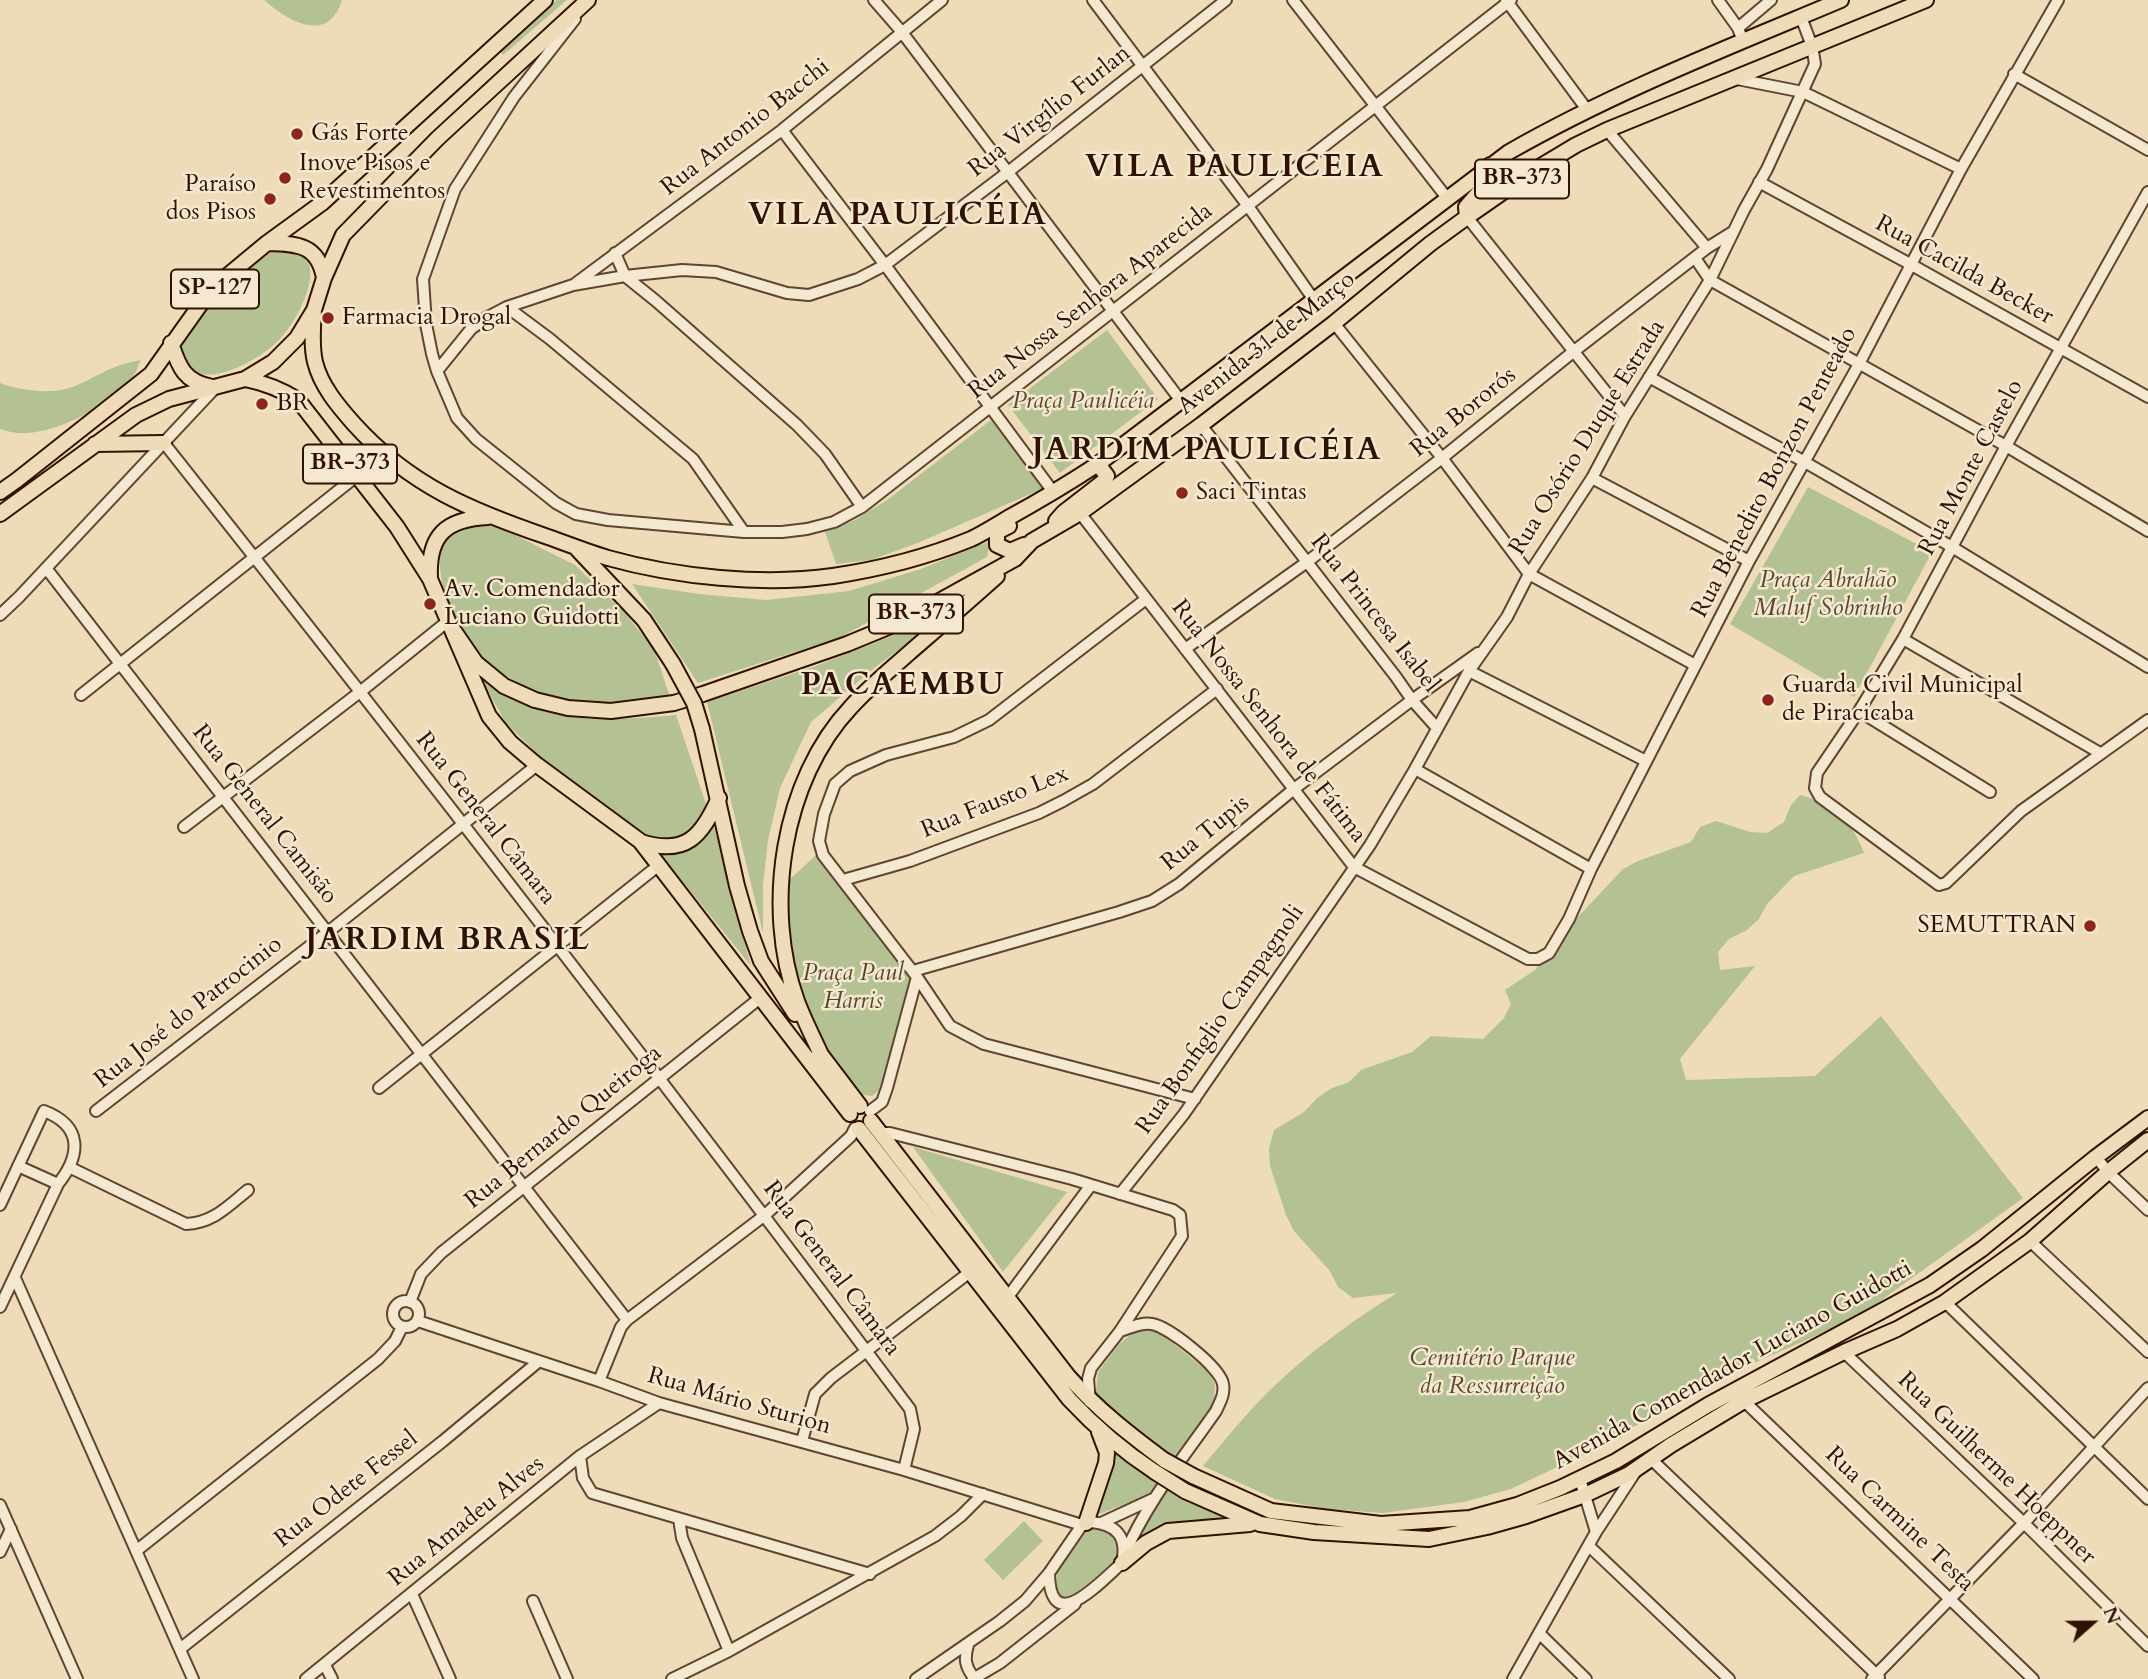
<!DOCTYPE html>
<html>
<head>
<meta charset="utf-8">
<style>
  body { margin:0 }
  #map { position:relative; width:2148px; height:1679px; overflow:hidden; background:#eedcb8; font-family:Cardo,serif }
  canvas { display:block }
  .north { position:absolute; left:2057px; top:1588px; width:70px; height:70px; -webkit-text-stroke:5px #f4e8d1; paint-order:stroke; rotate:69deg; font-size:19px; font-weight:700; line-height:28px; text-align:center; color:#311201 }
  .north::after { content:''; display:block; margin:auto; width:24px; height:32px; background:#311201; clip-path:polygon(50% 0,100% 100%,50% 72%,0 100%) }
</style>
</head>
<body>
<div id="map">
<canvas width="2148" height="1679"></canvas>
<div class="north">N</div>
</div>
<script>
const ctx = document.querySelector('canvas').getContext('2d');
ctx.lineJoin = 'round';
function fillPath(path, color) {
  ctx.fillStyle = color;
  ctx.fill(path, 'evenodd');
}
function stroke(path, color, width, dash) {
  ctx.strokeStyle = color;
  ctx.lineWidth = width;
  ctx.lineCap = dash ? 'butt' : 'round';
  ctx.setLineDash(dash || []);
  ctx.stroke(path);
}
function drawText(font, color, halo, rows, align = 'center') {
  ctx.font = font + ' Cardo,serif';
  ctx.lineWidth = 5;
  ctx.setLineDash([]);
  ctx.textBaseline = 'middle';
  ctx.strokeStyle = halo;
  ctx.fillStyle = color;
  for (const [text, x, y, turn = 0] of rows) {
    ctx.save();
    ctx.translate(x, y);
    ctx.rotate((+turn || 0) * Math.PI / 180);
    ctx.textAlign = isNaN(turn) ? turn : align;
    if (halo) ctx.strokeText(text, 0, 0);
    ctx.fillText(text, 0, 0);
    ctx.restore();
  }
}
const green = new Path2D(`
  M264 0H342C328 45 288 21 264 0Z
  M557 0H567L503 55 500 51Z
  M277 248C283 249 293 248 298 250 328 267 296 323 279 340 272 347 263 354 254 359 233 371 198 387 182 360 178 353 179 343 183 335 187 327 195 321 200 314 208 305 215 294 224 286 240 271 259 260 277 248Z
  M1107 330 1158 399 1060 473 1008 405Z
  M141 360C138 365 137 371 134 375 116 403 59 432 27 433 18 434 9 432 0 429V383C21 391 54 395 75 386 100 375 112 365 141 360Z
  M991 420 1044 488 920 542 871 560 836 564 825 532 855 520 887 500Z
  M1808 487 1932 552 1854 697 1730 624Z
  M479 521 495 525 575 565 624 612 654 649 670 697C623 702 577 710 533 690 518 683 490 668 479 656 459 631 422 563 450 534 456 528 471 525 479 521Z
  M990 541 987 557 841 637 698 683 632 584 699 594 766 600 849 591 921 569Z
  M917 626 920 629V632L915 638 874 668 811 722 780 788 768 840 763 885V933L707 702 816 666Z
  M481 679C545 727 601 721 676 715L706 804C701 838 676 843 646 834L552 768 506 723Z
  M1800 795C1833 804 1852 820 1864 853L1794 876 1767 904 1759 919 1747 930 1729 939 1718 952 1720 970 1755 966 1680 1059 1686 1080 1815 1076 1881 1016 2023 1198 1858 1317 1716 1380 1595 1449 1511 1489 1464 1502 1383 1513 1326 1509 1275 1499 1203 1466C1224 1441 1245 1415 1268 1392 1307 1354 1350 1322 1397 1293L1353 1298 1338 1287 1330 1271 1294 1231 1286 1215 1270 1166 1269 1148 1274 1130 1304 1112 1317 1098 1332 1088 1349 1082 1361 1070 1412 1052 1431 1036 1483 1039 1504 1018 1511 1004 1505 990 1535 970 1561 935 1623 869 1638 861 1691 842 1700 827 1716 821 1750 832 1767 833 1784 822 1791 805Z
  M713 823 751 966 659 852Z
  M816 855 911 977 884 1086 872 1096 856 1094 825 1053 802 999 787 937V882Z
  M913 1147 1067 1192 1003 1272Z
  M1150 1330 1159 1332 1210 1373 1215 1385 1214 1402 1175 1460 1095 1399 1098 1372 1119 1344 1134 1332Z
  M1109 1444 1160 1482 1149 1495 1094 1516Z
  M1169 1487 1232 1519 1134 1547 1139 1534Z
  M1024 1521 1043 1541 1003 1580 984 1560Z
  M1089 1528 1110 1531 1116 1540 1118 1558 1077 1596 1067 1599 1058 1595 1056 1584 1057 1572Z`);
const minor = new Path2D(`
  M874 0 901 31 1181 401
  M1093 0 1248 206 1314 300
  M1293 0 1447 198
  M1506 0 1588 111
  M1718 0 1738 28 1743 41
  M575 19 514 97 455 189 423 279 426 324 432 354 437 371 457 418 476 439 556 503 576 514 608 520 744 532H782L807 529 834 522 862 507 1511 0
  M1738 28 1771 0
  M2014 74 2148 150
  M1737 79 1803 92 1961 169
  M782 130 885 265 1054 493
  M1607 130 1707 248
  M1759 182 1910 264 2148 397
  M2148 192 2006 446 1903 639 1859 711 1817 773 1815 788 1820 797 1939 885 1946 883 2021 811 2148 720
  M1467 217 1625 416
  M615 253 625 276 656 301 797 425 825 454 862 507
  M1695 258 1710 280 2006 446 2148 531
  M576 283 782 130 942 0
  M507 307 550 339 693 459 744 532
  M1334 323 1442 458 1529 574 1695 665
  M437 371 471 329 486 318 507 307 573 285 625 276 682 270 716 272 787 293 809 295 858 279 885 265 1008 172 1226 0
  M1649 377 1803 461 1952 547 2148 667
  M1201 425 1396 677 1412 700 1437 728
  M164 443C417 762 666 1084 910 1409L914 1429 904 1470
  M1592 478 1749 561
  M1080 513 1354 867 1528 959H1538L1549 953 1569 919 1591 869 1749 561 1859 364 1961 169 2058 0
  M46 568 627 1320
  M1146 599 989 720 954 737 886 755 850 771 835 784 824 814 819 841 823 855 917 977 950 1026 984 1044 1195 1099
  M0 615 19 597 217 386
  M1903 639 2100 753
  M1185 649 1307 562 1442 458 1573 352 1707 248 1731 233
  M1469 671 1646 761
  M81 695 358 475
  M1859 711 1990 792
  M1415 769 1591 869
  M184 827 360 692 448 621
  M843 880 910 861 1039 813 1063 801 1093 784 1217 689
  M913 971 1119 912 1152 901 1179 884 1294 789 1412 700 1478 653
  M379 1088 659 865
  M96 1111 328 932 537 765
  M870 1111 882 1102 887 1088 917 977
  M882 1133H890L1072 1179 1173 1210 1180 1215 1182 1236 1120 1331 1091 1368 1088 1379 1090 1402
  M2096 1157 2108 1172 2148 1210
  M18 1166 58 1184
  M71 1168 186 1224C213 1223 228 1206 248 1190
  M1120 1194 1184 1114 1370 845 1415 769 1469 671 1507 617 1529 574 1592 478 1625 416 1710 280 1744 210 1767 169 1815 64 1812 46 1801 17
  M0 1205 44 1111C83 1126 81 1155 58 1184L0 1307
  M2030 1241 2148 1352
  M15 1278 193 1679
  M1007 1298 1091 1185
  M393 1314a13 13 0 1 1 26 0a13 13 0 1 1-26 0Z
  M410 1302 421 1274 441 1253 760 998
  M1945 1302 2148 1499
  M418 1321 599 1381 659 1403 904 1470 1082 1525
  M1120 1331C1130 1328 1141 1322 1152 1324 1169 1327 1220 1367 1223 1384 1225 1394 1220 1402 1216 1411 1184 1457 1146 1503 1124 1556
  M1844 1352 2024 1523 2148 1646
  M599 1381 621 1327 627 1320 765 1215 851 1136 855 1128
  M1742 1395 1744 1401 2033 1679
  M802 1441 815 1394 831 1378 970 1272
  M580 1456 583 1478 592 1493 870 1574
  M1651 1459 1879 1677
  M1580 1479 1596 1532
  M0 1505 77 1679
  M679 1519 682 1538 729 1651
  M1090 1522C1116 1524 1128 1536 1122 1563 1101 1581 1050 1639 1049 1573L1082 1525Z
  M1101 1523 1155 1498
  M1589 1546 1729 1679
  M136 1551 378 1359 395 1341 402 1327
  M0 1552 11 1529
  M412 1594 450 1679
  M533 1601 567 1679
  M1539 1633 1586 1679
  M968 1645C964 1659 965 1667 975 1679
  M180 1649 443 1441 538 1362
  M325 1665 332 1679
  M306 1679 580 1456 659 1403
  M672 1679 729 1651 935 1536 961 1516 983 1494
  M916 1679 1000 1621 1025 1601 1049 1573
  M973 1679 1000 1663 1075 1604
  M1513 1679 1596 1532 1636 1471
  M1872 1679 2024 1523 2148 1388`);
const major = new Path2D(`
  M1467 217 1466 207 1493 176 1494 169 1490 165
  M267 243C297 244 318 244 324 278
  M314 310C313 327 311 345 315 362 321 386 338 406 354 424 410 486 472 511 548 537 568 544 588 552 608 558 676 577 763 586 833 576 880 569 927 557 971 539 984 533 996 525 1008 518 1039 501 1069 483 1098 464L1509 152C1614 92 1729 47 1841 0
  M171 343C179 368 185 382 212 387
  M245 379C265 383 281 389 298 400L397 527 430 579 489 716 510 742 537 765 640 841 850 1114
  M95 444 164 443
  M0 492 17 480 151 374 200 305 226 277 267 243 322 203 545 0
  M0 514 136 415 169 399 245 379 273 362 297 338 314 310 324 278 343 235 438 138 588 0
  M1056 521 1064 512 1104 481 1107 476 1098 464
  M1009 526 997 532V545L1010 551 1024 545
  M578 550 644 620 673 664
  M430 578C428 535 446 519 488 517
  M452 628 476 663 504 686 535 700 568 708 611 711 674 703 703 694 847 644 903 621 1015 559 1032 541 1080 513 1201 425 1334 323 1430 244 1467 217 1536 169 1576 145 1607 130 1926 0
  M702 729 737 886 750 931 761 961 795 1014
  M641 842C687 856 701 836 719 798
  M819 1052 860 1106
  M823 1059C814 1039 804 1020 797 1001 763 908 782 780 851 707 869 687 890 670 909 653 939 627 968 602 997 576
  M871 1121 1068 1376C1097 1409 1129 1434 1164 1460
  M859 1129 1069 1399C1095 1427 1123 1451 1155 1472
  M1193 1476 1271 1511 1381 1524 1470 1518 1517 1505 1560 1488 1616 1461 1708 1405 1930 1285 1982 1249 2096 1157 2148 1118
  M1185 1491 1260 1524 1314 1532 1429 1539 1487 1527 1526 1516 1585 1495 1629 1474 1671 1445 1744 1401 1844 1352 1897 1329 1945 1302 2030 1241 2108 1172 2148 1140
  M1086 1523 1106 1463 1107 1453 1099 1432
  M1122 1563 1146 1543 1168 1531 1250 1524`);
const majorBridge = new Path2D(`
  M673 664 694 703 702 729
  M1164 1460 1193 1476
  M1155 1472 1185 1491`);
const markers = [
  [297,134,7,"#8f2418"],
  [285,178,7,"#8f2418"],
  [270,199,7,"#8f2418"],
  [328,318,7,"#8f2418"],
  [262,404,7,"#8f2418"],
  [1182,493,7,"#8f2418"],
  [430,604,7,"#8f2418"],
  [1768,700,7,"#8f2418"],
  [2090,926,7,"#8f2418"]
];
const shields = [
  [1522,179,94],
  [215,289,88],
  [350,464,94],
  [916,614,94]
];
const shieldNames = [
  ["BR-373",1522,179],
  ["SP-127",215,289],
  ["BR-373",350,464],
  ["BR-373",916,614]
];
const streetNames = [
  ["Rua Virgílio Furlan",1050,112,-38],
  ["Rua Antonio Bacchi",746,128,-38],
  ["Rua Cacilda Becker",1964,271,29],
  ["Rua Nossa Senhora Aparecida",1091,302,-38],
  ["Avenida 31 de Março",1267,344,-38],
  ["Rua Bororós",1464,413,-39],
  ["Rua Osório Duque Estrada",1588,438,-58],
  ["Rua Monte Castelo",1972,468,-62],
  ["Rua Benedito Bonzon Penteado",1775,473,-62],
  ["Rua Princesa Isabel",1374,614,52],
  ["Rua Nossa Senhora de Fátima",1268,722,52],
  ["Rua Fausto Lex",995,803,-22],
  ["Rua General Camisão",264,815,52],
  ["Rua General Câmara",485,819,52],
  ["Rua Tupis",1206,834,-39],
  ["Rua José do Patrocinio",189,1013,-38],
  ["Rua Bonfiglio Campagnoli",1221,1020,-55],
  ["Rua Bernardo Queiroga",564,1128,-39],
  ["Rua General Câmara",831,1269,53],
  ["Avenida Comendador Luciano Guidotti",1733,1366,-29],
  ["Rua Mário Sturion",739,1402,16],
  ["Rua Guilherme Hoeppner",1996,1469,44],
  ["Rua Odete Fessel",347,1490,-38],
  ["Rua Carmine Testa",1899,1520,44],
  ["Rua Amadeu Alves",467,1522,-39]
];
const poiNames = [
  ["Gás Forte",311,134],
  ["Inove Pisos e",299,164],
  ["Revestimentos",299,192],
  ["Paraíso",256,185,"right"],
  ["dos Pisos",256,213,"right"],
  ["Farmacia Drogal",342,318],
  ["BR",276,404],
  ["Saci Tintas",1196,493],
  ["Av. Comendador",444,590],
  ["Luciano Guidotti",444,618],
  ["Guarda Civil Municipal",1782,686],
  ["de Piracicaba",1782,714],
  ["SEMUTTRAN",2076,926,"right"]
];
const parkNames = [
  ["Praça Paulicéia",1083,402],
  ["Praça Abrahão",1828,581],
  ["Maluf Sobrinho",1828,609],
  ["Praça Paul",853,974],
  ["Harris",853,1002],
  ["Cemitério Parque",1492,1359],
  ["da Ressurreição",1492,1387]
];
const districtNames = [
  ["VILA PAULICEIA",1235,169],
  ["VILA PAULICÉIA",898,217],
  ["JARDIM PAULICÉIA",1207,452],
  ["PACAEMBU",903,687],
  ["JARDIM BRASIL",448,942]
];
fillPath(green, '#b4c293');
stroke(minor, '#60442f', 14);
stroke(major, '#311201', 18);
stroke(minor, '#f4e8d1', 10);
stroke(major, '#eedcb8', 14);
stroke(majorBridge, '#311201', 18, []);
stroke(majorBridge, '#eedcb8', 14);
for (const [x, y, r, color] of markers) {
  const dot = new Path2D();
  dot.arc(x, y, r, 0, 2 * Math.PI);
  ctx.fillStyle = color;
  ctx.fill(dot);
  stroke(dot, '#f4e8d1', 2.5);
}
for (const [x, y, w] of shields) {
  const box = new Path2D();
  box.roundRect(x - w / 2, y - 19.5, w, 39, 5);
  ctx.fillStyle = '#f4e8d1';
  ctx.fill(box);
  stroke(box, '#311201', 2);
}
drawText('bold 23px', '#311201', null, shieldNames);
drawText('24px', '#311201', '#f4e8d1', streetNames);
drawText('24px', '#311201', '#f4e8d1', poiNames, 'left');
drawText('italic 24px', '#58472d', '#f4e8d1', parkNames);
ctx.letterSpacing = '2px';
drawText('bold 32px', '#311201', '#f4e8d1', districtNames);
ctx.letterSpacing = '0px';
</script>
</body>
</html>
